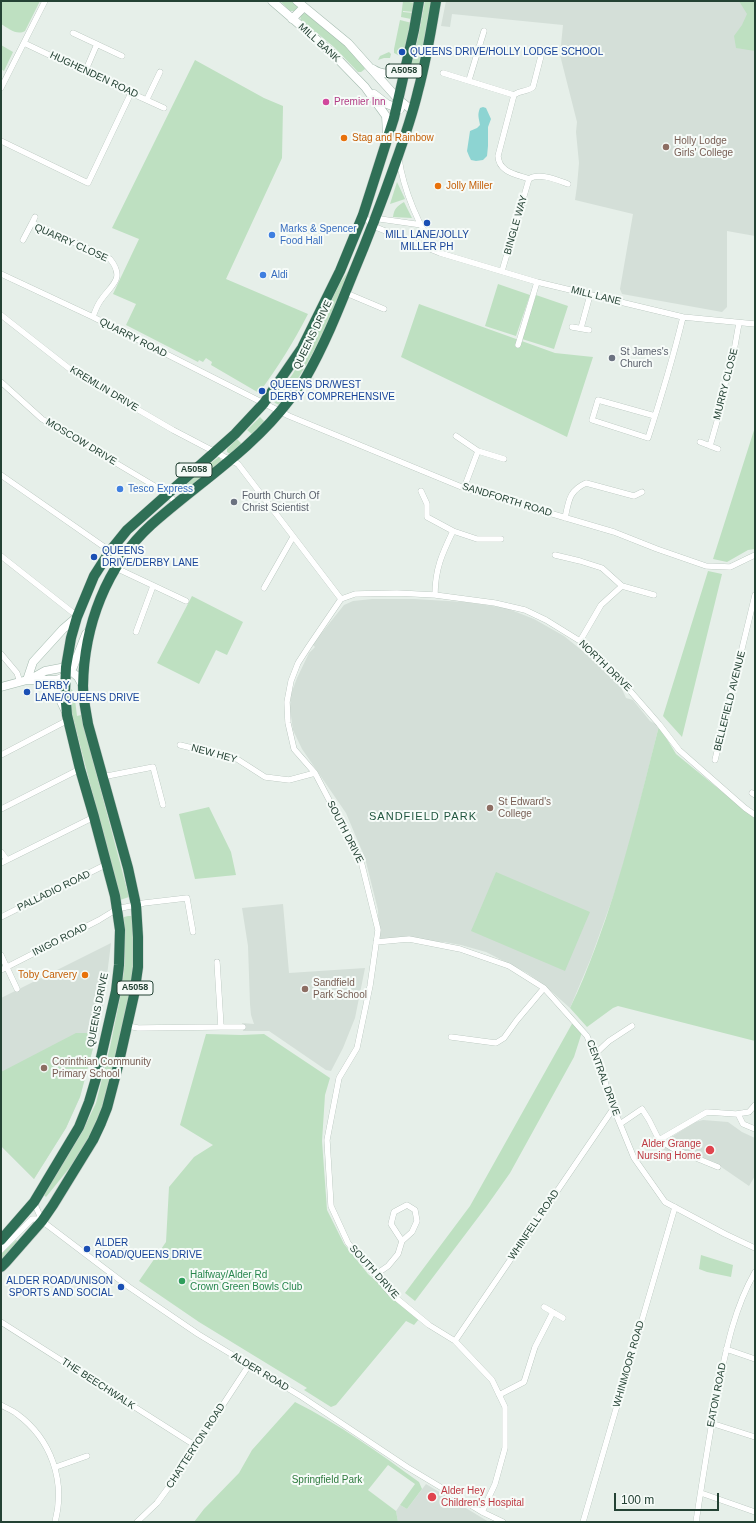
<!DOCTYPE html>
<html>
<head>
<meta charset="utf-8">
<style>
  body { margin:0 }
  #map { position:relative; width:756px; height:1523px; overflow:hidden; background:#e6efe9; font-family:Arial,sans-serif }
  canvas { display:block }
  .frame { position:absolute; inset:0; border:2px solid #244234; pointer-events:none }
  .scale { position:absolute; left:614px; top:1493px; width:105px; height:18px; box-sizing:border-box; border:2px solid #244234; border-top:0; padding-left:5px; font-size:12px; line-height:14px; white-space:nowrap; color:#244234; -webkit-text-stroke:3px #f6fbf8; paint-order:stroke }
</style>
</head>
<body>
<div id="map">
<canvas width="756" height="1523"></canvas>
<div class="frame"></div>
<div class="scale">100 m</div>
</div>
<script>
const ctx = document.querySelector('canvas').getContext('2d');
ctx.lineJoin = 'round';
function fillPath(path, color) {
  ctx.fillStyle = color;
  ctx.fill(path, 'evenodd');
}
function stroke(path, color, width, dash) {
  ctx.strokeStyle = color;
  ctx.lineWidth = width;
  ctx.lineCap = dash ? 'butt' : 'round';
  ctx.setLineDash(dash || []);
  ctx.stroke(path);
}
function drawText(font, color, halo, rows, align = 'center') {
  ctx.font = font + ' Arial,sans-serif';
  ctx.lineWidth = 4;
  ctx.setLineDash([]);
  ctx.textBaseline = 'middle';
  ctx.strokeStyle = halo;
  ctx.fillStyle = color;
  for (const [text, x, y, turn = 0] of rows) {
    ctx.save();
    ctx.translate(x, y);
    ctx.rotate((+turn || 0) * Math.PI / 180);
    ctx.textAlign = isNaN(turn) ? turn : align;
    if (halo) ctx.strokeText(text, 0, 0);
    ctx.fillText(text, 0, 0);
    ctx.restore();
  }
}
const built = new Path2D(`
  M446 1H755V236L727 231V307L722 312 622 294 620 289 633 214 575 200 577 186 579 163 576 132 577 122 560 55 563 25 452 14 450 27 441 26Z
  M372 599H414L465 602 506 608 534 619 564 636 585 653 617 683 622 689 626 698 633 700 650 721 659 726 632 834 618 883 591 958 570 1008 544 985 527 973 486 952 461 945 444 942 379 941 378 910 365 858 346 813 302 749 293 730 290 709 291 694 297 678 309 653 315 647 313 645 320 635 344 605 353 601Z
  M283 904 289 973 365 968 355 1018 343 1048 331 1071 326 1070 269 1031H243L242 1023 254 1024 251 1015 250 1004 248 946 242 908Z
  M111 943 104 1000 97 1033 80 1097 66 1128 34 1179 1 1146V998Z
  M703 1120 728 1122 742 1132 755 1138V1176L749 1186 714 1162 703 1158 670 1153 659 1147 662 1143 695 1122Z
  M426 1484 489 1522H398L396 1511 400 1505 407 1509Z`);
const green = new Path2D(`
  M1 1H40L25 31C17 36 8 28 1 24Z
  M280 1H293L297 6V9L295 11H290Z
  M403 1 415 3 414 12 403 11V12L413 13 411 19 401 17Z
  M425 1H432L418 71 410 70 418 38Z
  M739 1H755V51L736 48 734 36 742 25 747 14Z
  M304 13 307 14C322 25 358 53 365 69L361 72H358L334 47 301 20 300 16Z
  M400 20 412 23 406 49 402 48 400 56 394 53V49Z
  M1 45 13 52 4 71 1 69Z
  M389 52 391 54 390 58H384L378 60 380 56Z
  M195 60 264 98 283 106 282 158 226 279 308 314C293 343 278 367 259 393L211 365 212 362 206 358 203 362 199 360 198 362 126 325 136 304 113 294 139 239 112 228Z
  M397 182 405 199 390 204Z
  M404 202 412 218 393 217C394 209 397 206 404 202Z
  M359 245 361 246C337 301 317 358 279 405L275 403 273 400 292 375 304 355 340 283 349 270Z
  M498 284 530 295 516 336 485 326Z
  M536 295 568 306 554 349 522 339Z
  M419 304 555 353 593 357 567 437 401 357Z
  M260 417 265 422 253 435 247 430Z
  M755 427V549L748 550 727 562 713 559Z
  M237 439 242 444 230 454 227 452V449Z
  M219 457 222 461 187 489 184 487V483Z
  M708 571 722 574 682 737 663 716Z
  M192 596 243 622 227 655 216 650 199 684 157 663Z
  M71 689 74 692 77 716 81 715 129 897 120 900 71 710Z
  M659 726 676 754 747 812 755 817V1041L618 1006 613 1008 587 1027 570 1008C580 988 588 967 596 946 623 874 640 800 659 726Z
  M209 807 231 852 236 875 195 879 179 814Z
  M496 872 590 912 565 971 471 931Z
  M128 916H133L134 960 131 989 104 1106 92 1133 75 1161 46 1197 43 1194 81 1134 96 1103 110 1047 122 988 125 960 124 917Z
  M573 1022 582 1032 574 1057 510 1173 486 1207 415 1301 405 1293 470 1206Z
  M76 1033H97L80 1097 66 1128 34 1179 1 1146V1072Z
  M206 1034 241 1035 264 1034 330 1078 325 1095 322 1141 327 1210 344 1244 368 1274 419 1319 414 1325 406 1321 336 1405 331 1407 304 1390 307 1388 199 1322 139 1281 166 1242 169 1187 194 1157 213 1145 180 1125Z
  M16 1240 19 1242 1 1260V1254Z
  M701 1255 733 1265 731 1277 707 1272 699 1269Z
  M295 1402C339 1424 379 1453 419 1482L422 1489 407 1509 400 1505 415 1484 388 1465 368 1490 396 1511 398 1522H194L204 1509 239 1473 252 1450Z`);
const water = new Path2D(`
  M483 107 486 108 491 119 488 127V146L487 156 483 160 476 161 471 160 469 156 467 151 470 131 477 128 480 125C479 118 477 115 480 108Z`);
const street = new Path2D(`
  M73 33 122 56
  M24 43 85 72 164 108
  M85 72 97 44
  M443 73 514 95
  M469 80 484 31
  M1 88 45 1
  M147 99 160 72
  M1 141 88 183 131 93
  M399 159C403 187 419 230 438 251
  M529 179C539 172 557 180 568 184
  M363 215 373 226 440 253 537 282 683 317 755 324
  M373 218 422 225
  M32 223 35 217
  M23 240 32 223 110 259C126 279 111 285 101 300 97 305 95 311 93 317
  M502 271 529 179C515 174 499 172 498 156L514 95C520 90 528 92 533 87L541 56
  M1 274 93 317 289 416 464 488 614 532 657 549 706 566 730 567 755 555
  M346 293 384 309
  M1 315 75 373 173 430 238 464 341 599
  M572 327 589 330
  M581 328 590 295
  M518 345 537 282
  M1 382 42 419 168 494 177 504
  M655 416 598 400 592 420 648 438C661 398 673 358 683 317
  M456 436 478 451 504 459
  M700 442 718 449
  M710 446 722 404 726 378 734 351 739 323
  M1 475 110 551
  M464 488 478 451
  M421 491 427 504V517L453 531 477 539H501
  M565 518C569 500 569 491 586 483L634 496 642 492
  M555 555 580 561 602 568 622 586 654 595
  M1 556 72 612 78 615
  M116 568 186 601
  M264 588 293 537
  M435 595C435 569 442 554 453 531
  M341 599 309 646 298 663 291 681 287 702 288 723 294 749 315 773 361 861 378 930 370 986 357 1048 339 1078 327 1140 331 1206 348 1243 390 1293 429 1325 455 1341 492 1380 505 1407V1448L495 1484 482 1512
  M341 599 355 594 397 593 435 595 495 603 525 610 546 620 580 641 618 677 659 724 679 750 745 808 755 815
  M136 632 153 586
  M580 641 601 605 622 586
  M1 654 17 673 20 682
  M180 745 237 759 265 777 289 780 315 773
  M1 755 68 720
  M715 760 755 595
  M102 777 153 767 163 805
  M752 793 755 795
  M1 809 80 769
  M1 852 7 860
  M1 863 94 817
  M1 917 107 864
  M376 942 409 939 460 949 509 966 544 988 587 1036 602 1071 611 1102 634 1158 665 1202 725 1234 755 1248
  M1 955 17 989
  M1 970 99 920 117 909 144 903 187 898 193 932
  M128 1026 138 1028 221 1027 217 962
  M221 1027H243
  M451 1037 496 1043 504 1038 517 1020 544 988
  M594 1055 609 1041 632 1026
  M738 1114 743 1124 755 1129
  M620 1124 642 1109 649 1120 659 1140 707 1112 736 1114 749 1112 755 1105
  M659 1140 674 1149 718 1167
  M34 1202 42 1221 129 1287 198 1334 302 1397 407 1467 482 1512 503 1522
  M1 1250 32 1219H38L42 1221
  M375 1275 388 1266 398 1254 402 1241 412 1232 417 1221 415 1210 407 1205 394 1212 391 1224 402 1241
  M544 1307 563 1318
  M1 1322 196 1446
  M455 1341 613 1109
  M726 1349 755 1359
  M499 1395 524 1382 535 1347 553 1312
  M1 1405C6 1408 12 1410 17 1414 51 1439 66 1481 55 1522
  M711 1423 755 1437
  M56 1467 87 1456
  M701 1493 755 1512
  M137 1522 157 1503 171 1484 249 1365
  M583 1522 675 1207
  M696 1522C703 1476 710 1430 719 1384 727 1345 735 1307 755 1272`);
const secondary = new Path2D(`
  M272 1 330 51 365 87 386 116 387 134
  M297 1 348 43 398 99 413 111
  M292 19 304 7
  M373 69C385 77 395 73 406 66
  M374 94 387 104 400 109
  M31 679 45 671 66 667 78 677 83 686
  M27 680 33 662 63 629 77 617
  M45 681 57 693 65 710
  M1 687 27 680H57L66 676 73 667 86 634`);
const highway = new Path2D(`
  M1 1240 34 1202 79 1127 89 1102 97 1075 116 991 119 965 120 930 115 896 94 817 80 769 67 715 65 691 66 667 71 638 77 617 94 576 110 551 127 530 235 434 264 403 302 348 340 271 363 215 394 118 414 30 419 1
  M1 1267 6 1262 42 1221 53 1205 93 1140 101 1123 107 1108 118 1066 134 995 138 967V937L136 905 128 868 88 724C86 711 83 699 83 686 84 626 106 566 151 525 198 483 252 450 290 399 295 393 301 386 305 379 324 346 338 311 352 276 367 240 381 204 394 167 403 142 412 117 418 91 426 62 431 31 436 1`);
const markers = [
  [402,52,4,"#1a4fb4"],
  [326,102,4,"#d1479c"],
  [344,138,4,"#e8710a"],
  [666,147,4,"#8d6e63"],
  [438,186,4,"#e8710a"],
  [427,223,4,"#1a4fb4"],
  [272,235,4,"#3f7fe0"],
  [263,275,4,"#3f7fe0"],
  [612,358,4,"#6b7280"],
  [262,391,4,"#1a4fb4"],
  [120,489,4,"#3f7fe0"],
  [234,502,4,"#6b7280"],
  [94,557,4,"#1a4fb4"],
  [27,692,4,"#1a4fb4"],
  [490,808,4,"#8d6e63"],
  [85,975,4,"#e8710a"],
  [305,989,4,"#8d6e63"],
  [44,1068,4,"#8d6e63"],
  [710,1150,5,"#e0444e"],
  [87,1249,4,"#1a4fb4"],
  [182,1281,4,"#2e9e5b"],
  [121,1287,4,"#1a4fb4"],
  [432,1497,5,"#e0444e"]
];
const shields = [
  [404,71,36],
  [194,470,36],
  [135,988,36]
];
const shieldNames = [
  ["A5058",404,71],
  ["A5058",194,470],
  ["A5058",135,988]
];
const streetNames = [
  ["MILL BANK",319,43,42],
  ["HUGHENDEN ROAD",94,75,25],
  ["BINGLE WAY",516,225,-74],
  ["QUARRY CLOSE",71,243,24],
  ["MILL LANE",596,296,14],
  ["QUEENS DRIVE",313,335,-64],
  ["QUARRY ROAD",133,338,27],
  ["MURRY CLOSE",726,384,-76],
  ["KREMLIN DRIVE",104,389,31],
  ["MOSCOW DRIVE",81,442,31],
  ["SANDFORTH ROAD",507,500,17],
  ["NORTH DRIVE",605,666,44],
  ["BELLEFIELD AVENUE",730,701,-76],
  ["NEW HEY",214,754,15],
  ["SOUTH DRIVE",345,832,63],
  ["PALLADIO ROAD",54,891,-26],
  ["INIGO ROAD",60,940,-27],
  ["QUEENS DRIVE",98,1010,-79],
  ["CENTRAL DRIVE",603,1078,70],
  ["WHINFELL ROAD",534,1225,-56],
  ["SOUTH DRIVE",374,1272,48],
  ["WHINMOOR ROAD",629,1364,-74],
  ["ALDER ROAD",260,1372,31],
  ["THE BEECHWALK",98,1384,33],
  ["EATON ROAD",717,1395,-79],
  ["CHATTERTON ROAD",196,1446,-57]
];
const transitNames = [
  ["QUEENS DRIVE/HOLLY LODGE SCHOOL",410,52],
  ["MILL LANE/JOLLY",427,235,"center"],
  ["MILLER PH",427,247,"center"],
  ["QUEENS DR/WEST",270,385],
  ["DERBY COMPREHENSIVE",270,397],
  ["QUEENS",102,551],
  ["DRIVE/DERBY LANE",102,563],
  ["DERBY",35,686],
  ["LANE/QUEENS DRIVE",35,698],
  ["ALDER",95,1243],
  ["ROAD/QUEENS DRIVE",95,1255],
  ["ALDER ROAD/UNISON",113,1281,"right"],
  ["SPORTS AND SOCIAL",113,1293,"right"]
];
const hotelNames = [
  ["Premier Inn",334,102]
];
const foodNames = [
  ["Stag and Rainbow",352,138],
  ["Jolly Miller",446,186],
  ["Toby Carvery",77,975,"right"]
];
const educationNames = [
  ["Holly Lodge",674,141],
  ["Girls' College",674,153],
  ["St Edward's",498,802],
  ["College",498,814],
  ["Sandfield",313,983],
  ["Park School",313,995],
  ["Corinthian Community",52,1062],
  ["Primary School",52,1074]
];
const shopNames = [
  ["Marks & Spencer",280,229],
  ["Food Hall",280,241],
  ["Aldi",271,275],
  ["Tesco Express",128,489]
];
const worshipNames = [
  ["St James's",620,352],
  ["Church",620,364],
  ["Fourth Church Of",242,496],
  ["Christ Scientist",242,508]
];
const healthNames = [
  ["Alder Grange",701,1144],
  ["Nursing Home",701,1156],
  ["Alder Hey",441,1491,"left"],
  ["Children's Hospital",441,1503,"left"]
];
const leisureNames = [
  ["Halfway/Alder Rd",190,1275],
  ["Crown Green Bowls Club",190,1287]
];
const parkNames = [
  ["Springfield Park",327,1480]
];
const neighbourhoodNames = [
  ["SANDFIELD PARK",423,817]
];
fillPath(built, '#d4dfd8');
fillPath(green, '#bee0c1');
fillPath(water, '#8dd4d2');
stroke(street, '#a8b8af', 6);
stroke(secondary, '#a4bbaf', 9);
stroke(highway, '#c2cac6', 11);
stroke(street, '#fff', 5.5);
stroke(secondary, '#fff', 8);
stroke(highway, '#2f6f56', 10);
for (const [x, y, r, color] of markers) {
  const dot = new Path2D();
  dot.arc(x, y, r, 0, 2 * Math.PI);
  ctx.fillStyle = color;
  ctx.fill(dot);
  stroke(dot, '#f6fbf8', 1.5);
}
for (const [x, y, w] of shields) {
  const box = new Path2D();
  box.roundRect(x - w / 2, y - 7, w, 14, 3);
  ctx.fillStyle = '#f6fbf8';
  ctx.fill(box);
  stroke(box, '#244234', 1);
}
drawText('bold 9px', '#244234', null, shieldNames);
drawText('10px', '#244234', '#f6fbf8', streetNames);
drawText('10px', '#164399', '#f6fbf8', transitNames, 'left');
drawText('10px', '#b23c85', '#f6fbf8', hotelNames, 'left');
drawText('10px', '#c56008', '#f6fbf8', foodNames, 'left');
drawText('10px', '#785e54', '#f6fbf8', educationNames, 'left');
drawText('10px', '#366cbe', '#f6fbf8', shopNames, 'left');
drawText('10px', '#5b616d', '#f6fbf8', worshipNames, 'left');
drawText('10px', '#be3a42', '#f6fbf8', healthNames, 'right');
drawText('10px', '#27864d', '#f6fbf8', leisureNames, 'left');
drawText('10px', '#2d7a3d', '#f6fbf8', parkNames);
ctx.letterSpacing = '1px';
drawText('11px', '#1f553e', '#f6fbf8', neighbourhoodNames);
ctx.letterSpacing = '0px';
</script>
</body>
</html>
